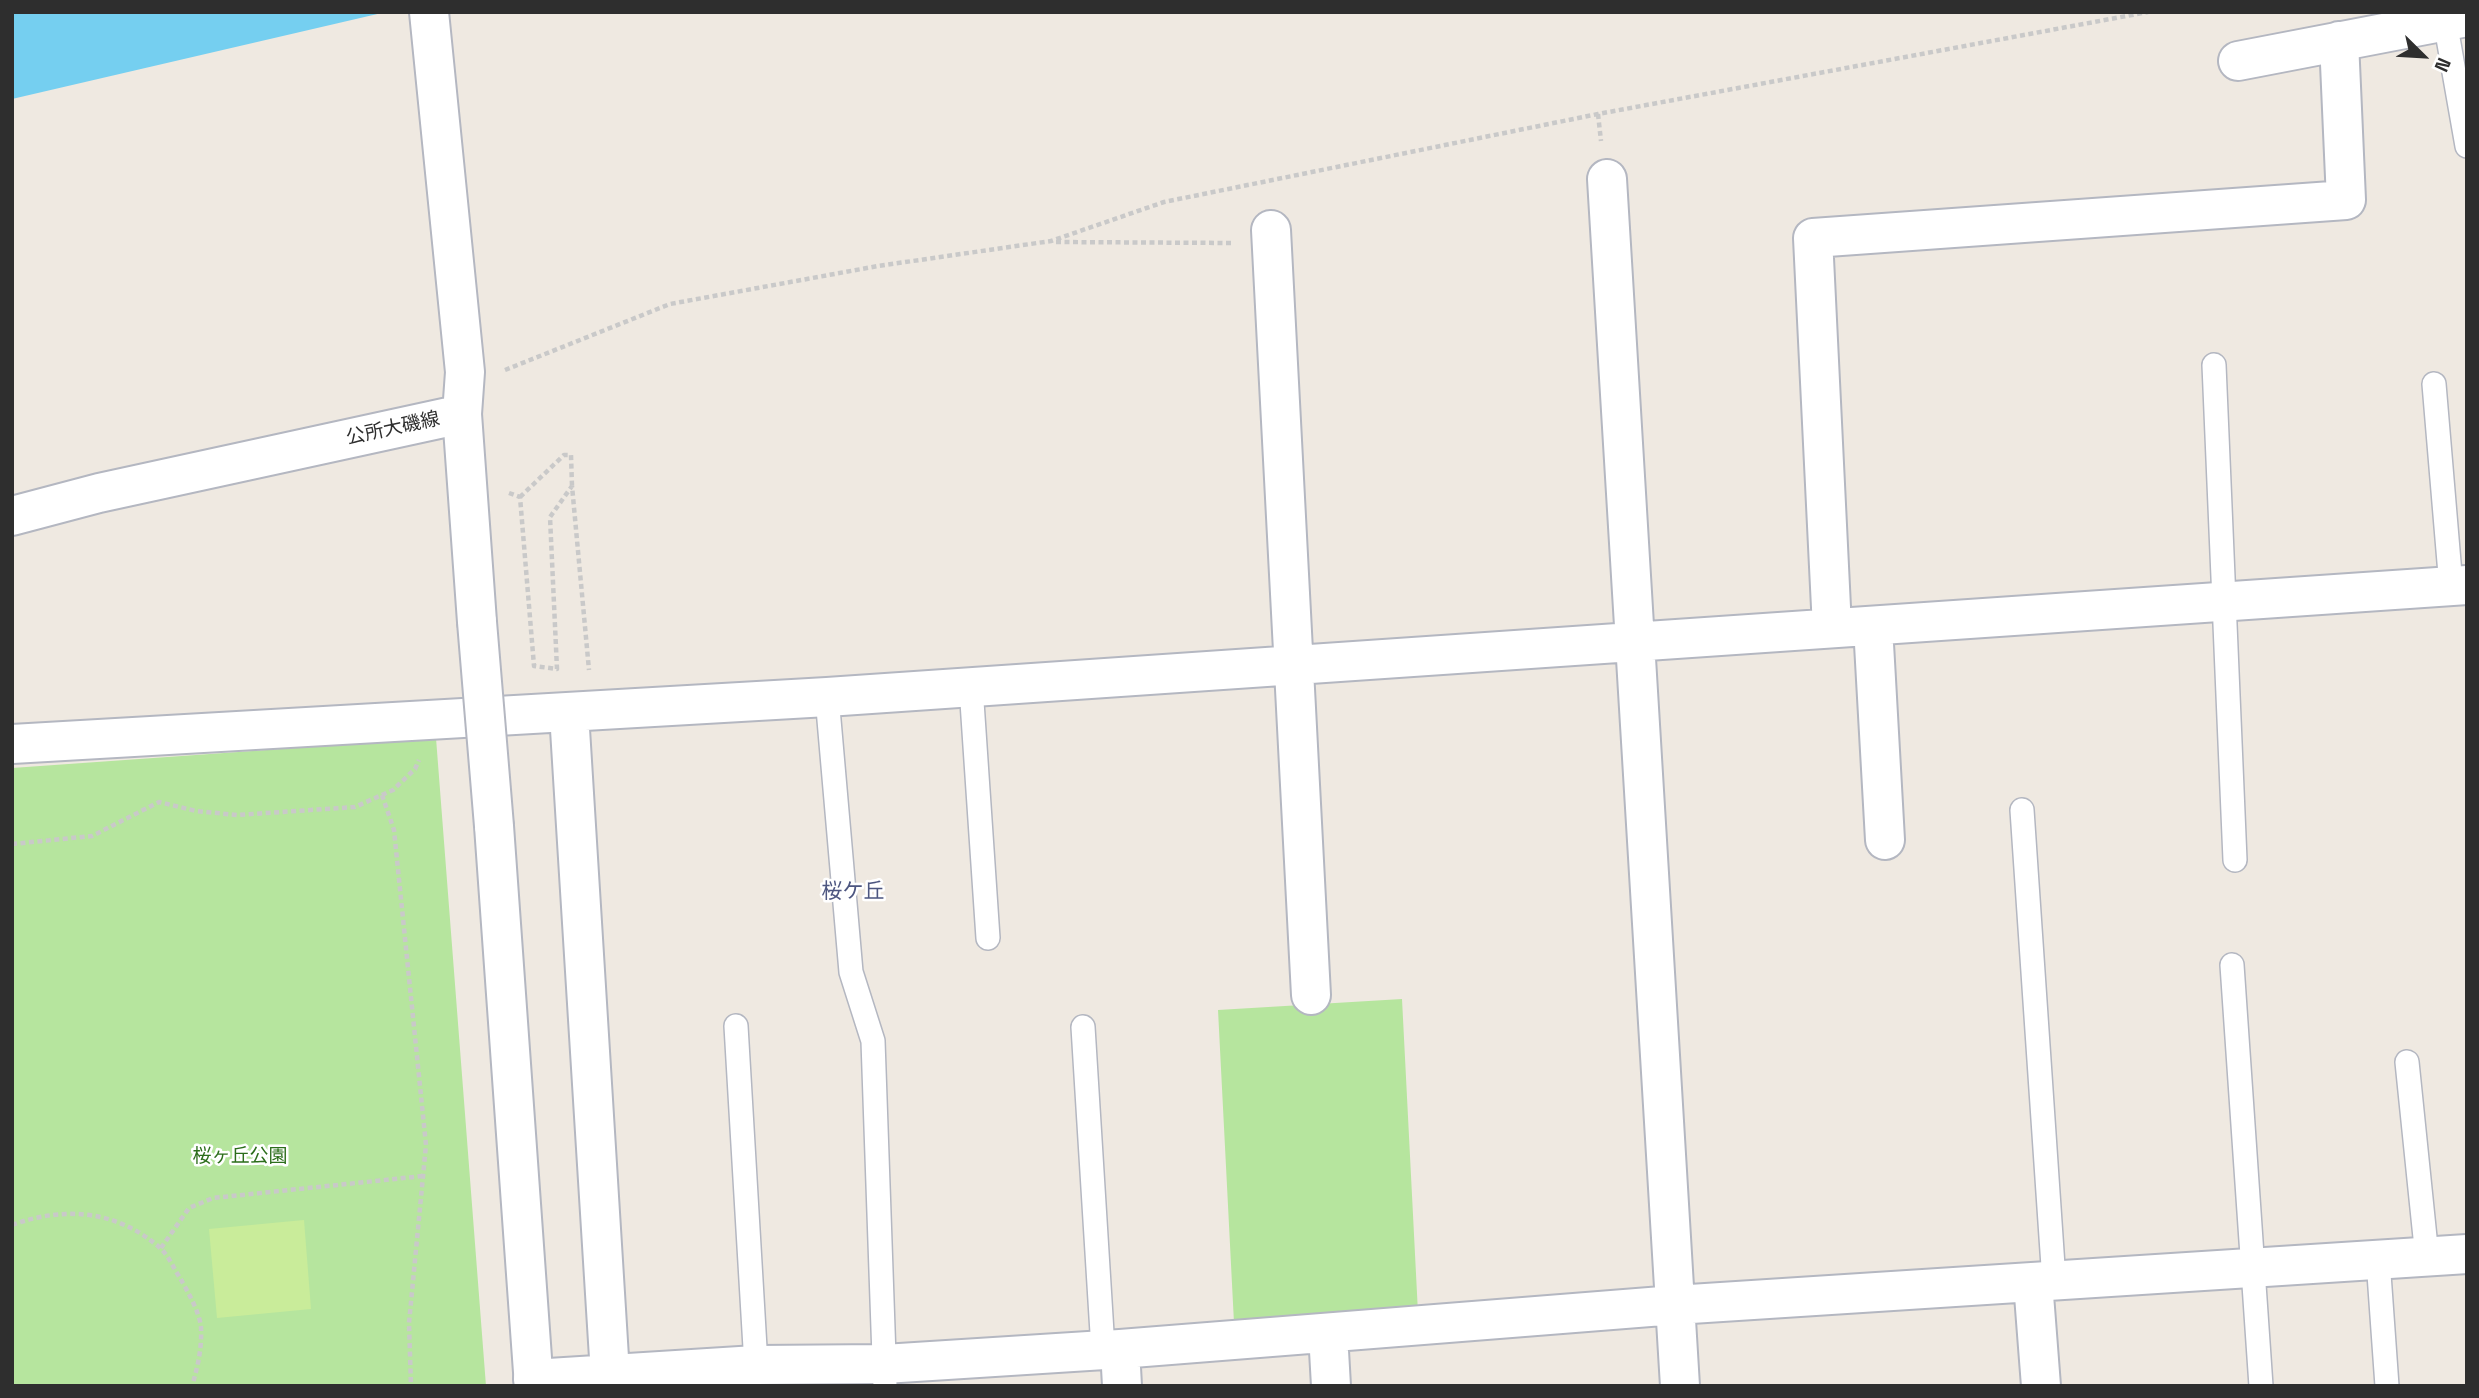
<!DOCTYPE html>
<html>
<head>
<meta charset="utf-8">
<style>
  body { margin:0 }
  #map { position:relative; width:2479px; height:1398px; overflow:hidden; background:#efe9e1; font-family:"Space Grotesk",sans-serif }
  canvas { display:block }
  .frame { position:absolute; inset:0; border:14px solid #2e2e2e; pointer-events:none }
  .north { position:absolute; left:2388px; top:21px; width:70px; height:70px; -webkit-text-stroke:5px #fff; paint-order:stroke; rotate:114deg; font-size:19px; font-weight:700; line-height:28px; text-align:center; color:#2e2e2e }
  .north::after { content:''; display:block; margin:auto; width:24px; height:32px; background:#2e2e2e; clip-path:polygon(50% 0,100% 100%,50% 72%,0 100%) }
</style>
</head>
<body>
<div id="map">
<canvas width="2479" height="1398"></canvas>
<div class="frame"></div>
<div class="north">N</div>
</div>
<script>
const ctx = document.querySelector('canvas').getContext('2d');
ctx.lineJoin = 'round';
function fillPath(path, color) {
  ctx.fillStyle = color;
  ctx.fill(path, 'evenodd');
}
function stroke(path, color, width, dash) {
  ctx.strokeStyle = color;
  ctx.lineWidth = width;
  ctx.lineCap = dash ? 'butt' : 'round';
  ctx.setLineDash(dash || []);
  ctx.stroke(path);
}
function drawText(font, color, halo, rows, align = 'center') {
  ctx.font = font + ' "Space Grotesk","Noto Sans JP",sans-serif';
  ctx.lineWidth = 5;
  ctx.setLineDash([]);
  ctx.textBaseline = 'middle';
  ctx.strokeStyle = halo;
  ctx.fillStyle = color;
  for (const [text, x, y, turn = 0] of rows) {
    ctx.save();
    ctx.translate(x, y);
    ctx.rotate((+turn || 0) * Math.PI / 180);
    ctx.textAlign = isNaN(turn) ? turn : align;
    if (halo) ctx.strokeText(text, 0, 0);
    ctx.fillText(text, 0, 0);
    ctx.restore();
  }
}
const green = new Path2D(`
  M436 738 486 1386H12V768Z
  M1402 999 1418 1313 1234 1323 1218 1010Z`);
const pitch = new Path2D(`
  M304 1220 311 1309 217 1318 209 1229Z`);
const water = new Path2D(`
  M12 12H386L12 99Z`);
const path = new Path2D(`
  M1598 114 1601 141
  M1056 242 1232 243
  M505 370 670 304 878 266 1051 241 1164 202 1598 114 2148 12
  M509 493 520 497 534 666 557 669 550 517 572 486 589 670
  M520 497 564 455H571L572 486
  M382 795 394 830 426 1145 409 1323 411 1386
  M12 844 92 836 159 802 196 811 237 815 355 807 393 790 415 769 419 760
  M12 1225C64 1206 116 1210 159 1247 168 1254 174 1269 180 1278 188 1292 199 1311 201 1327 202 1348 198 1366 192 1386
  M161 1248 189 1208 213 1198 423 1176`);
const service = new Path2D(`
  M2445 21 2467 146
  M2214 365 2235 860
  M2434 384 2451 586
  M971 687 988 938
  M827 697 851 972 873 1041 885 1386
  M2022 810 2054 1281
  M2232 965 2261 1386
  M736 1026 756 1365
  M1083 1027 1103 1349
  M2407 1062 2427 1257
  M2378 1260 2387 1386`);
const minor = new Path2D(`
  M2238 61 2467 17
  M1607 179 1680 1386
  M1271 230 1311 995
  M1873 626 1885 840
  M1832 628 1813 238 2346 200 2339 41
  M569 713 610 1374
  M12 744C284 727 555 714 827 697L2467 585
  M2033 1282 2041 1386
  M1328 1333 1331 1386
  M1120 1349 1122 1386
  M533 1379 756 1365 884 1364 1120 1349 1675 1305 2467 1254`);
const tertiary = new Path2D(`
  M462 414 477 622
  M494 826 534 1386`);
const secondary = new Path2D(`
  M12 516 99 493 462 414 465 372 429 12`);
const tertiaryBridge = new Path2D(`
  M477 622 494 826`);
const streetNames = [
  ["公所大磯線",393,429,-12]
];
const parkNames = [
  ["桜ヶ丘公園",240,1157]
];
const neighbourhoodNames = [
  ["桜ケ丘",853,892]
];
fillPath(green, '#b6e59e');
fillPath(pitch, '#c9ec9a');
fillPath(water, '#75cff0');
stroke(service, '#b4b7c1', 26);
stroke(minor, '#b4b7c1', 42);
stroke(tertiary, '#b4b7c1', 42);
stroke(secondary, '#b4b7c1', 42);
stroke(path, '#c9c9c9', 4.5, [5, 3.5]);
stroke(service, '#fff', 23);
stroke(minor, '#fff', 38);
stroke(tertiary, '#fff', 38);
stroke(secondary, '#fff', 38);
stroke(tertiaryBridge, '#b4b7c1', 42, []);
stroke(tertiaryBridge, '#fff', 38);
drawText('19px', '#2e2e2e', '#fff', streetNames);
drawText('19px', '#2c6e1b', '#fff', parkNames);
drawText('21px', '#4d5680', '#fff', neighbourhoodNames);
</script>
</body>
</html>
